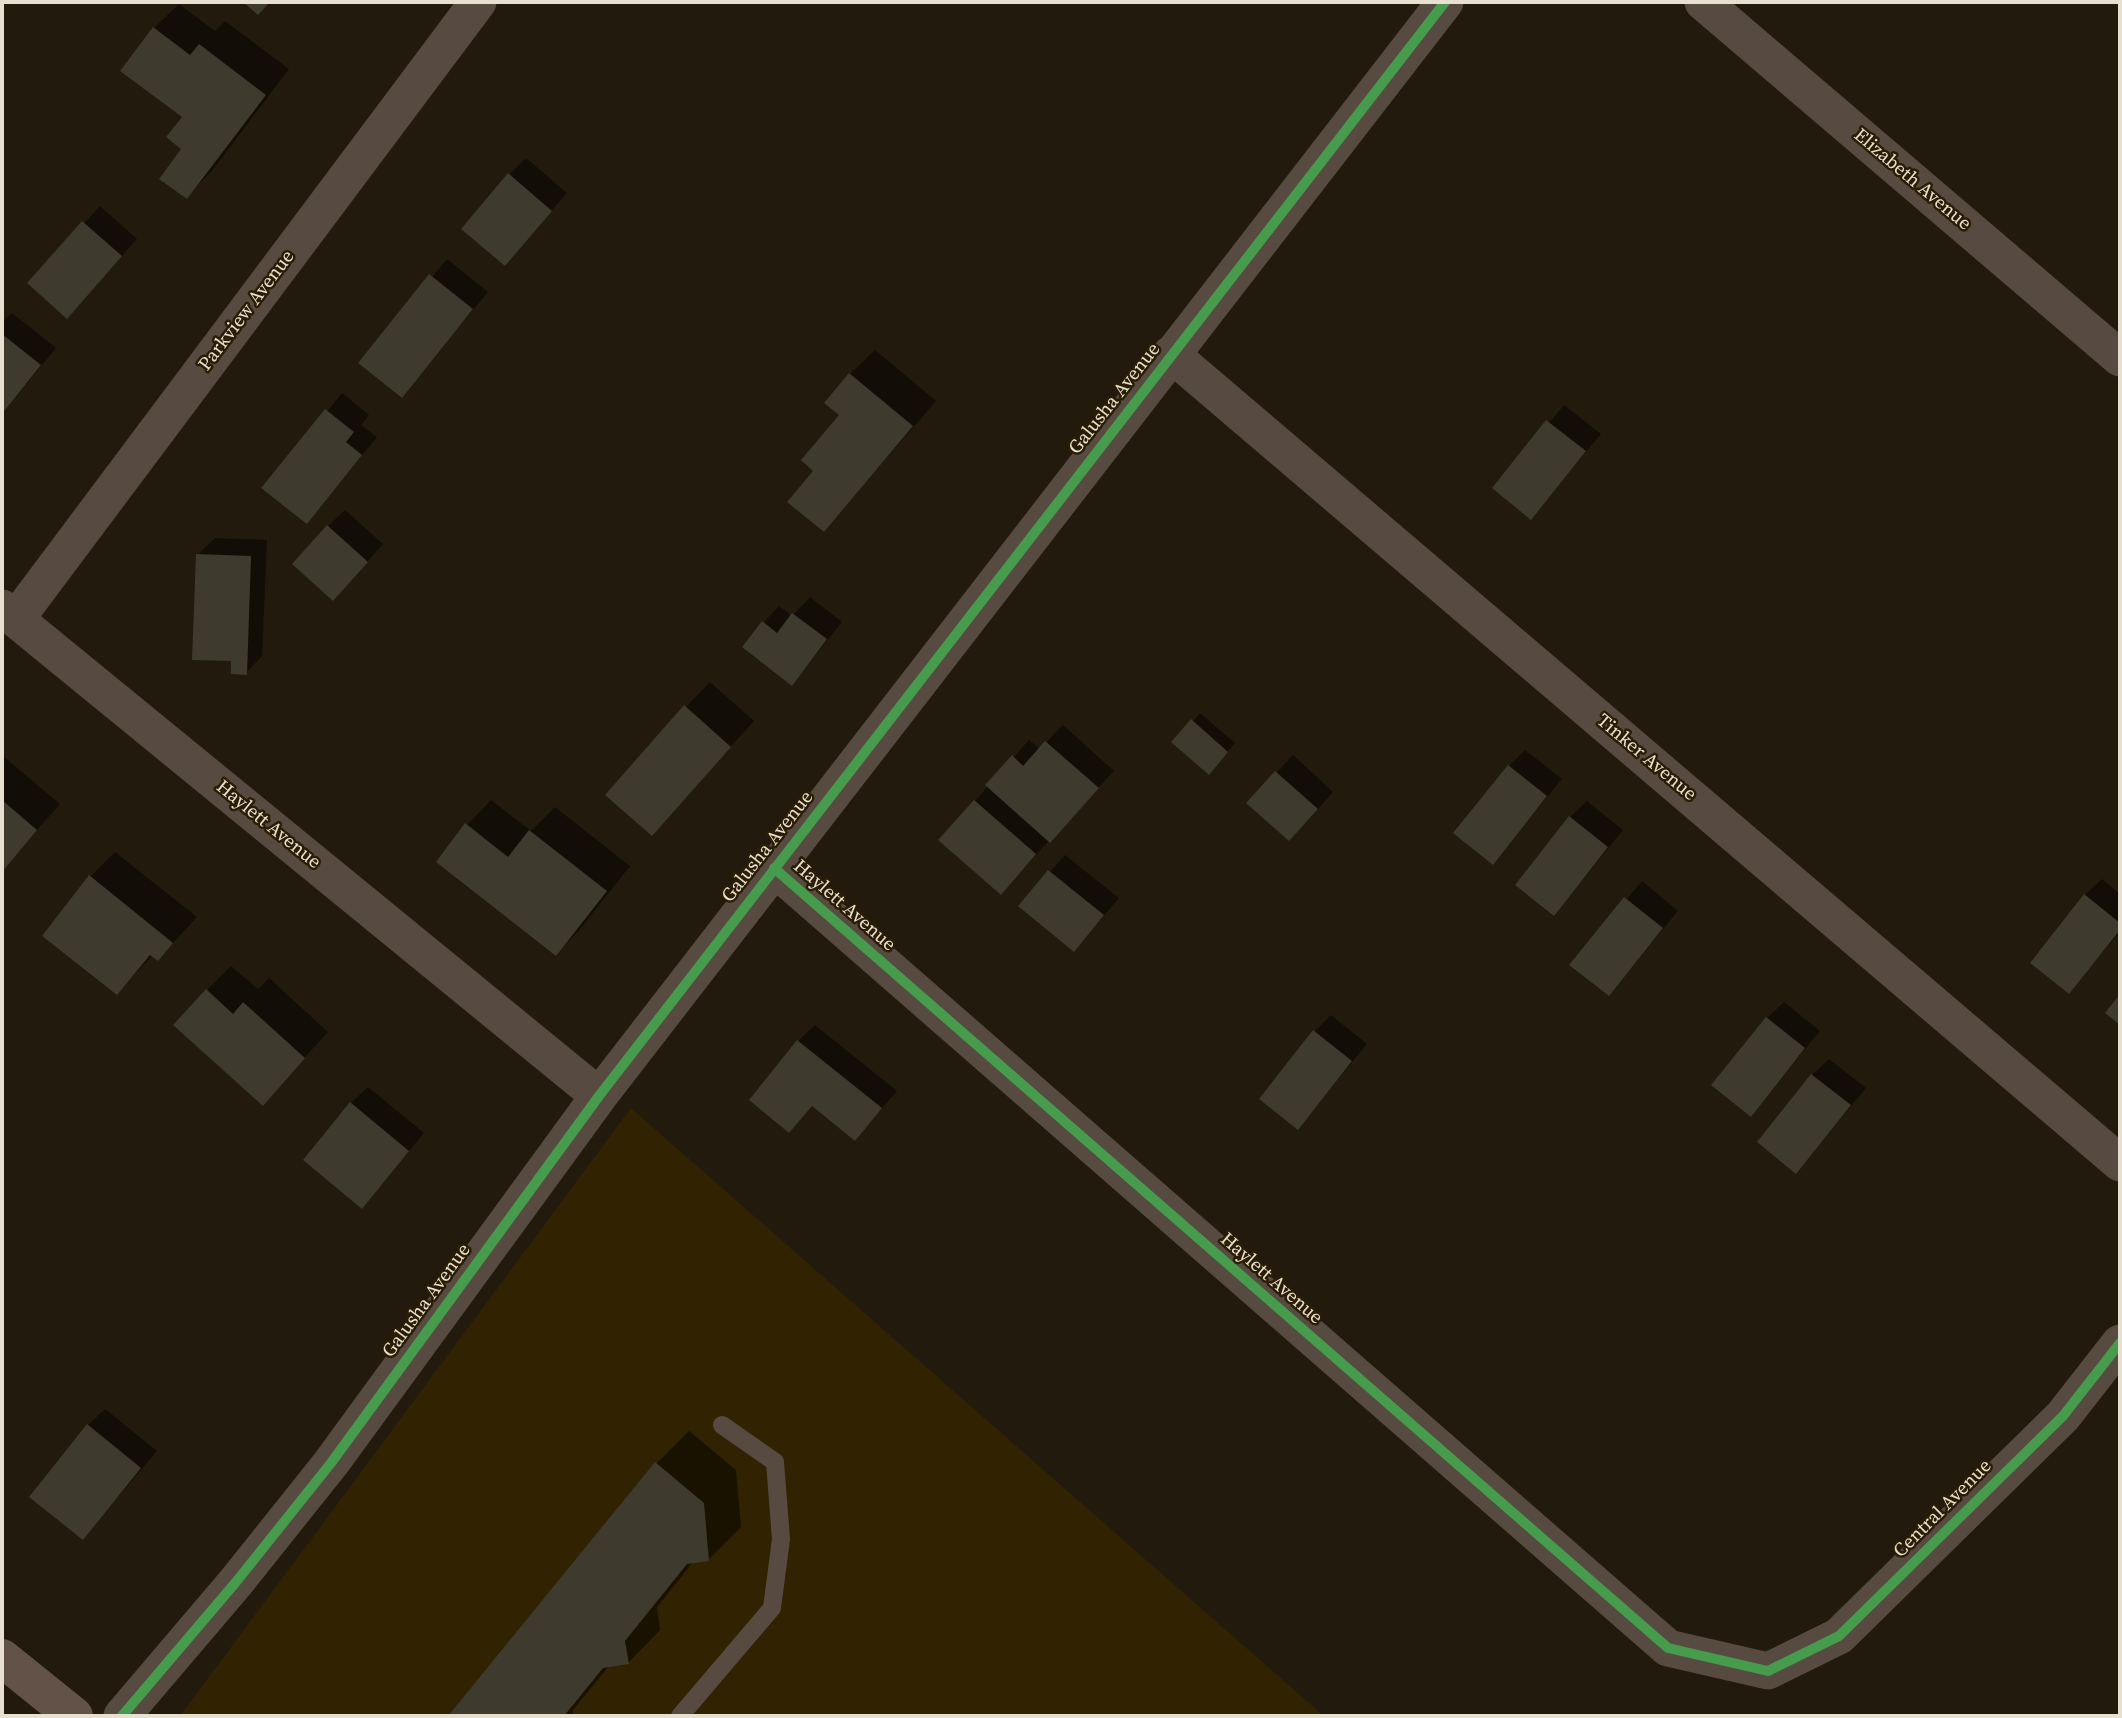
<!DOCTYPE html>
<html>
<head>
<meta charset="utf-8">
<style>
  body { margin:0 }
  #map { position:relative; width:2122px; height:1718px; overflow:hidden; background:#221a0c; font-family:"Source Serif 4",serif }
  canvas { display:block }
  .frame { position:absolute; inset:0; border:4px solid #e7dfd0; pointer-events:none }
</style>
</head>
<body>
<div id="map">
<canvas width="2122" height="1718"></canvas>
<div class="frame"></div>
</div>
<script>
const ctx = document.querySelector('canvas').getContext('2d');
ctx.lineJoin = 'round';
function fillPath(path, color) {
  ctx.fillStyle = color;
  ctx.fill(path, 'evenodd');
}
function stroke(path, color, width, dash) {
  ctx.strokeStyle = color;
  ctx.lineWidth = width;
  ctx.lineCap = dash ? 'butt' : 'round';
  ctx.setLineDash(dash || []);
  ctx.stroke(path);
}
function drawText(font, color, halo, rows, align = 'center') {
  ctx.font = font + ' "Source Serif 4",serif';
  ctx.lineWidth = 5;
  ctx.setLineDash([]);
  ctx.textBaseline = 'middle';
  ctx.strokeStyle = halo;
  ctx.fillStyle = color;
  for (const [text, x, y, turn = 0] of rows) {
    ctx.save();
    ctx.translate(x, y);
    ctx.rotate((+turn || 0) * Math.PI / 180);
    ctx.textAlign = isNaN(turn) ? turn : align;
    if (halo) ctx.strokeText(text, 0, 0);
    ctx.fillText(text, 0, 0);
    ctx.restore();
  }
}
const built = new Path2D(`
  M631 1108 1324 1716H180Z`);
const shadow = new Path2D(`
  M179 4 215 31 225 21 289 69 211 172 186 197 184 117 154 28Z
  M526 158 567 193 504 264 509 175Z
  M100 206 137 239 83 300 29 283Z
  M447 259 488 292 402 395 361 363Z
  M12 313 56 348 2 414V318L4 320Z
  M875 350 936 401 824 530 815 470 841 415 850 374Z
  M342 393 369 415 361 425 377 437 307 522 264 488Z
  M1564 405 1601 434 1531 517 1494 488Z
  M345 510 383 544 349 582 328 526Z
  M215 538 267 540 262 656 246 673 233 659 198 554Z
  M810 597 842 622 792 683 763 623 779 606 792 616Z
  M710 682 754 721 651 834 686 707Z
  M1200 713 1235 743 1216 765 1193 721Z
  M1063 725 1114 771 1001 892 975 801 1029 740 1040 749Z
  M1525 750 1562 779 1493 862 1509 766Z
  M2 755 60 804 2 870Z
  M1293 755 1333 792 1306 823 1249 803Z
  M491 800 531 831 555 807 630 866 580 929 556 954 467 825Z
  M1587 801 1623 830 1554 914 1570 817Z
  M115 852 197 917 158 959 153 955 117 993 90 877Z
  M1065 855 1119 898 1074 950 1020 906Z
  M2102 879 2120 894V932L2069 991 2085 895Z
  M1642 881 1678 911 1609 994 1572 964Z
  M231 966 258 989 269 978 328 1032 263 1103 207 990Z
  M1784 1002 1820 1031 1751 1114 1767 1018Z
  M1331 1015 1367 1044 1298 1128 1314 1032Z
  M815 1025 897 1091 855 1139 813 1105 789 1131 798 1041Z
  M1829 1059 1866 1088 1796 1172 1812 1075Z
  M368 1087 424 1133 362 1207 351 1103Z
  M105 1409 157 1451 83 1538 88 1425Z
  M689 1431 736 1470 741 1527 709 1559 694 1561 657 1607 660 1630 628 1663 609 1666 573 1710V1716H450L657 1463Z`);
const building = new Path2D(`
  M243 2H270L258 15Z
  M153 27 190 55 199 44 266 95 187 199 159 179 181 149 166 137 182 117 120 71Z
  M508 173 552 211 505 266 461 229Z
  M82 221 122 256 67 319 27 283Z
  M429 274 473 309 402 398 358 363Z
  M2 334 41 365 2 414Z
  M849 373 913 426 824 532 787 502 813 471 801 460 839 415 824 403Z
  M325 409 354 432 346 442 362 455 307 524 261 488Z
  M1546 420 1586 451 1531 520 1492 488Z
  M327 525 368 562 333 601 292 564Z
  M196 554 251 556 247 675 231 674V661L192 660Z
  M792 613 827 639 792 686 742 647 762 621 777 633Z
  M684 705 731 747 652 836 605 795Z
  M1191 719 1228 752 1209 775 1171 742Z
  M1045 741 1099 788 1050 843 985 785 1012 755 1023 766Z
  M1508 765 1547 796 1493 865 1453 833Z
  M1275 771 1318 809 1289 841 1246 803Z
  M2 800 37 830 2 872Z
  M974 800 1036 854 1001 895 938 840Z
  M1569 816 1608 847 1554 916 1515 885Z
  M465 823 508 857 529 830 607 891 556 956 436 862Z
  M1048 870 1104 915 1074 952 1018 906Z
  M89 875 173 943 158 961 150 955 117 995 42 936Z
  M2084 894 2120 923V930L2069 994 2030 963Z
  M1624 897 1663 928 1609 996 1569 965Z
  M206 989 233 1014 243 1002 305 1058 263 1106 173 1025Z
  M2120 994V1025L2105 1013Z
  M1766 1017 1805 1048 1751 1117 1711 1085Z
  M1313 1030 1352 1061 1298 1130 1259 1099Z
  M797 1040 882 1108 855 1141 812 1106 789 1133 749 1100Z
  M1811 1074 1851 1105 1796 1174 1757 1142Z
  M350 1102 409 1151 362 1209 303 1160Z
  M87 1424 141 1468 83 1540 29 1497Z
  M655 1462 704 1503 709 1561 687 1564 625 1641 629 1664 603 1668 564 1716H448Z`);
const service = new Path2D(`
  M680 1716 772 1608 781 1539 775 1462 722 1425`);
const minor = new Path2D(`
  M1703 2 2120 358
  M1171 354 2120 1163
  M2 608 599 1096
  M16 619 478 2
  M774 868 1668 1648 1768 1671 1839 1636 2063 1416 2120 1343
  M122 1716 236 1582 331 1463 599 1096 1445 2`);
const secondary = new Path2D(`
  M2 1658 74 1716`);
const cycleway = new Path2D(`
  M774 868 1668 1648 1768 1671 1839 1636 2063 1416 2120 1343
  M122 1716 236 1582 331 1463 599 1096 1445 2`);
const streetNames = [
  ["Elizabeth Avenue",1912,180,40],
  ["Parkview Avenue",247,311,-53],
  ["Galusha Avenue",1115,399,-52],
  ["Tinker Avenue",1646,758,40],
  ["Haylett Avenue",268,825,39],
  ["Galusha Avenue",768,847,-52],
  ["Haylett Avenue",844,906,41],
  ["Haylett Avenue",1271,1279,41],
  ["Galusha Avenue",427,1301,-54],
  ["Central Avenue",1943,1509,-45]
];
fillPath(built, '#312202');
fillPath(shadow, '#0007');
fillPath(building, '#3e3a2e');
stroke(service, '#574a40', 18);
stroke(minor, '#574a40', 37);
stroke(secondary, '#625248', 38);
stroke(cycleway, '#469c4c', 10);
drawText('19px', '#e7dfd0', '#2a1d04', streetNames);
</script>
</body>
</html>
